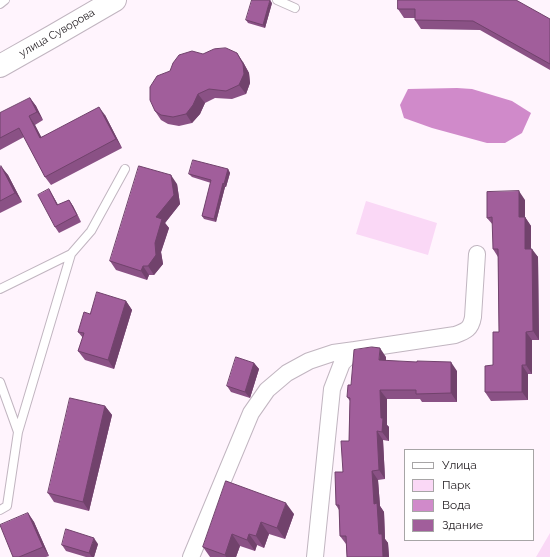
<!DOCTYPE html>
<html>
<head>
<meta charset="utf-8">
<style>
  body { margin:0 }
  #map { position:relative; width:550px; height:557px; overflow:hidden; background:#fff4fd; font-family:Raleway,sans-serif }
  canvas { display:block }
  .legend { position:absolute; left:404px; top:449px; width:130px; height:92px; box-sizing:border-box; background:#fff; border:1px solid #a7a5a6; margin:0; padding:5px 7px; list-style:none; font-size:12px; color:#221d21 }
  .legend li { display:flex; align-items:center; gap:8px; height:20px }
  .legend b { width:20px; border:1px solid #a7a5a6 }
</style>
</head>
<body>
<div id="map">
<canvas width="550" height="557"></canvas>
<ul class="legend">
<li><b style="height:5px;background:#fff"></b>Улица</li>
<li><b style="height:11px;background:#fad8f6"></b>Парк</li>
<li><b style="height:11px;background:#d08aca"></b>Вода</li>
<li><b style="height:11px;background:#a15e9b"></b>Здание</li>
</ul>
</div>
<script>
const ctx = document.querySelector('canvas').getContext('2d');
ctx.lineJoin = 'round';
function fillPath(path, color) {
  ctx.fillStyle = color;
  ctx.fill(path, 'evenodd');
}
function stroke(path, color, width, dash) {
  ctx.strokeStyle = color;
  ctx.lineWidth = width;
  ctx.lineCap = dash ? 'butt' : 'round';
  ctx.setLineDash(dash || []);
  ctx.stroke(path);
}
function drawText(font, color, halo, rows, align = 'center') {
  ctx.font = font + ' Raleway,sans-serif';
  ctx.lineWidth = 4;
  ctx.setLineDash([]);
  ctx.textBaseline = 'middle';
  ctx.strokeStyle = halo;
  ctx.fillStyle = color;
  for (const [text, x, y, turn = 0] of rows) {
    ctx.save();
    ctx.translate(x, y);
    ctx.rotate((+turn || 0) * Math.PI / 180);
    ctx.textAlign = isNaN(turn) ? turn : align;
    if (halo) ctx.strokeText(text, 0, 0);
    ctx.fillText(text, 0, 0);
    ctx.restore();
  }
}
const green = new Path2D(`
  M366 201 437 223 428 255 356 234Z
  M550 533V557H536Z`);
const water = new Path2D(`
  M457 88 472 89 512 101 531 113 522 133 505 143H487L432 128 404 118 400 105 408 89Z`);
const lane = new Path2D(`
  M277 0 295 8
  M0 4 5 0
  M0 289 71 254
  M0 382 18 432
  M0 510 7 506 18 432 71 254 91 231 125 169`);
const street = new Path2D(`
  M191 557 251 413 267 390 287 373 309 361 333 353 355 350
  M315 557 332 389 342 363 355 350 455 335C466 331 471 329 473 317L477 254`);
const primary = new Path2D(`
  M0 66 53 36 115 0`);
const wall = new Path2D(`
  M398 0 550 19V70L480 30 421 29 415 20V18H404L398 9Z
  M272 3 265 28 248 23 246 20Z
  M203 54 243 62 249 73 250 83 246 94 232 99 215 98 205 103 200 114 192 123 179 126 168 124 161 120 155 111 170 71Z
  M30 98 36 106 43 120 35 125 41 137 105 115 122 148 51 185 45 177 24 137 0 150V113Z
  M0 167 8 175 22 202 0 213Z
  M228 169 230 173 226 187H225L216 222 204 219 202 216 211 183 192 177 189 174Z
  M177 184 180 204 165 223 169 228 161 252 163 264 154 275H149L147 280 116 270 110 261Z
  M49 189 53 196 58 205 69 200 73 206 81 222 59 233 55 227Z
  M525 200V217L531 226V249L538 257 539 340H532V374H528V400L491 401 485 392 493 365 499 332 498 257 493 249V225L487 218Z
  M126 301 132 310 114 369 85 360 78 351 83 338 78 332 90 314Z
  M386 357V361L457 371V402H422L420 399H387V425L389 427V441L383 440 385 479 378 480 380 506 384 512 385 539 388 543 389 557H347L346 544 340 536 339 510 336 505 349 441 350 401 347 397 351 385Z
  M254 363 259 369 250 398 231 392 227 386Z
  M105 406 112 415 89 511 54 502 48 493Z
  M226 481 294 514 285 539 269 534 264 548 257 545 255 551 240 546 236 557H210L203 547Z
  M28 513 34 522 49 556 46 557H13Z
  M98 544 94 557H86L66 551 62 545Z`);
const shadedWall = new Path2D(`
  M270 0 272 3 265 28 263 25Z
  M237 53 243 62 249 73 250 83 246 94 239 85Z
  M198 94 205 103 200 114 192 123 186 114Z
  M30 98 36 106 43 120 37 112Z
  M99 107 105 115 122 148 116 139Z
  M29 116 35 125 46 146 40 138Z
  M1 166 8 175 22 202 15 193Z
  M228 169 230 173 226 187 224 184Z
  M171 175 177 184 180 204 165 223 169 228 161 252 163 264 154 275 148 266 155 243 156 217Z
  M223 183 225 187 216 222 214 219Z
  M49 189 53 196 62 212 57 205Z
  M519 191 525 200V226L519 217Z
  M69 200 73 206 81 222 77 215Z
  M525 217 531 226V257L525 249Z
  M532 249 538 257 539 340 533 331Z
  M143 266 149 275 147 280 141 271Z
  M126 301 132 310 114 369 108 360Z
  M526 332 532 340V374L526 365Z
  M380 348 386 357 385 369 379 360Z
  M451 362 457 371V402L451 393Z
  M254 363 259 369 250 398 245 392Z
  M522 365 528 374V400L522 392Z
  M380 390 387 399V425L389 427V441L382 432 381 418Z
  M105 406 112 415 89 511 83 502Z
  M377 431 383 440 385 479 379 470Z
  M372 471 378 480 380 506 384 512 385 539 388 543 389 557H383L374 504Z
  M286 503 294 514 285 539 277 528Z
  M28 513 34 522 49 556 43 547Z
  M261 522 269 534 264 548 256 536Z
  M232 534 240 546 236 557H226L225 555Z
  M249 534 257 545 255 551 247 540Z
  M94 538 98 544 94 557H92L89 553Z`);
const building = new Path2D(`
  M252 0H270L263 25 246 20Z
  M398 0H516L550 19V64L473 21 415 20V9H398Z
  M226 48 237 53 243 64 244 74 239 85 226 91 209 89 198 94 193 105 186 114 173 117 161 115 155 111 150 100V87L157 76 170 71 173 63 179 55 192 51 203 54 214 49Z
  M30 98 37 112 29 116 40 138 99 107 116 139 45 177 19 128 0 138V113Z
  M193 160 228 169 224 184 223 183 214 219 202 216 211 180 189 174Z
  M1 166 15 193 0 201V167Z
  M139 166 171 175 174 195 156 217 162 219 155 243 156 255 148 266H143L141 271 110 261Z
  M49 189 57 205 69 200 77 215 55 227 38 195Z
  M519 191V217H525V249H532L533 331 526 332V365H522V392H485V366L493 365V332H499L498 249H493L492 217 487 218V192Z
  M97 292 126 301 108 360 78 351 84 333 78 332 84 312 90 314Z
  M372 347 380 348 379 360 417 362V361L451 362V393L416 394V390H380L381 418H383L382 432 377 431 379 470 372 471 374 504 377 503 379 534H382L383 557H347L346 536H340L339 505H336L335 472H343L341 441H349L350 398 347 397 348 385H351L354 350Z
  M236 357 254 363 245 392 227 386Z
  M70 398 105 406 83 502 48 493Z
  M226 481 286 503 277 528 261 522 256 536 249 534 247 540 232 534 225 555 203 547Z
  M28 513 43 547 19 557H13L0 525Z
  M66 529 94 538 89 553 62 545Z`);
const streetNames = [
  ["улица Суворова",57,33,-30]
];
fillPath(green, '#fad8f6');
fillPath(water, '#d08aca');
stroke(lane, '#c1b5c0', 10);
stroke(street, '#c1b5c0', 18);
stroke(primary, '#c1b5c0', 24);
stroke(lane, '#fff', 8);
stroke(street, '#fff', 16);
stroke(primary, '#fff', 22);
fillPath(wall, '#8a5185');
fillPath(shadedWall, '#71426c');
fillPath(building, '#a15e9b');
stroke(building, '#71426c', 1);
drawText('11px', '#221d21', '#fff', streetNames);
</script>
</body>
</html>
